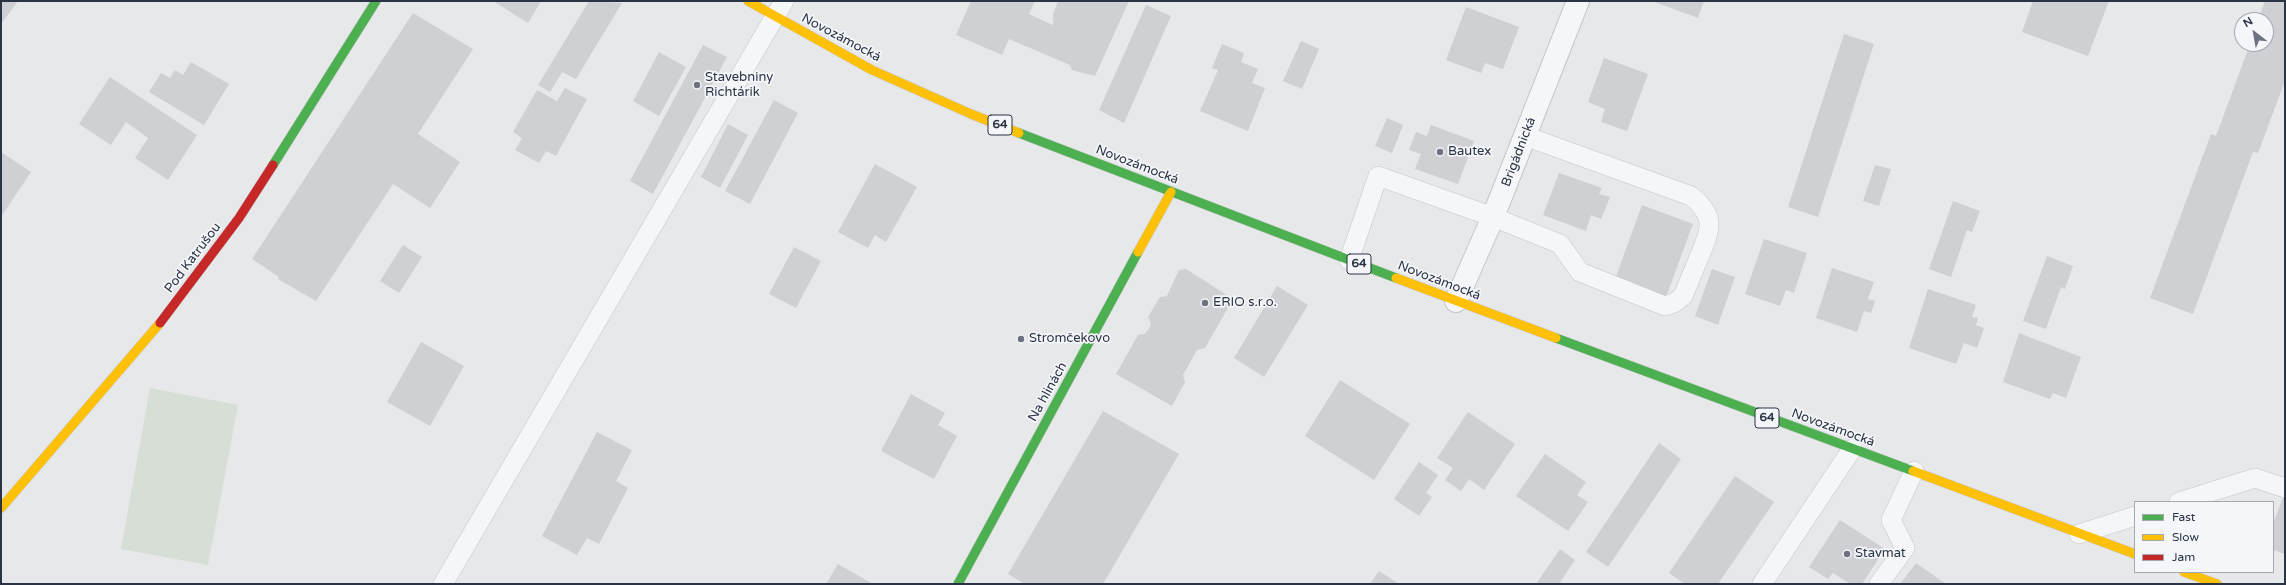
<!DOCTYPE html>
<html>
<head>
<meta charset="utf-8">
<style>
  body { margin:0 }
  #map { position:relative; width:2286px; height:585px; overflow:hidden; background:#e6e8ea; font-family:"Varela Round",sans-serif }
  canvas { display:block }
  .frame { position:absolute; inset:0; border:2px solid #2b3445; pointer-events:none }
  .legend { position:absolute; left:2134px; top:501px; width:140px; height:72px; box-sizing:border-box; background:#f4f6f9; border:1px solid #a4a8b1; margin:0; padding:5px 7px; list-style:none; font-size:12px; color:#2b3445 }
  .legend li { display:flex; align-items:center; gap:8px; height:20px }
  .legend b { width:20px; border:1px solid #a4a8b1 }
  .north { position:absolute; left:2234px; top:12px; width:40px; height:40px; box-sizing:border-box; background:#f4f6f9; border:1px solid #a4a8b1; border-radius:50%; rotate:329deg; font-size:11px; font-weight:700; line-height:16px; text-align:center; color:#2b3445 }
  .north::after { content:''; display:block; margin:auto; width:14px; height:18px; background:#6c737f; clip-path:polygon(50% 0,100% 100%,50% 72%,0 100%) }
</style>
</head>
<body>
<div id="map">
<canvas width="2286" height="585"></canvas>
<div class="frame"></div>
<ul class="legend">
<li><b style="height:5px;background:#4caf50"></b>Fast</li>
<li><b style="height:5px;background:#ffc107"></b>Slow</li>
<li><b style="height:5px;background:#c62828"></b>Jam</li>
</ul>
<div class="north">N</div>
</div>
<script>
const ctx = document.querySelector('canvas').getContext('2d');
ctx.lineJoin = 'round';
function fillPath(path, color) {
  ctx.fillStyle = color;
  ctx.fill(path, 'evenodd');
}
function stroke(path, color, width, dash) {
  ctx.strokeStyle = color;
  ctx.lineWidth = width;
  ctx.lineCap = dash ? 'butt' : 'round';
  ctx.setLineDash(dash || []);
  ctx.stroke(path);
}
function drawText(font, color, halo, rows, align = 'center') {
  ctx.font = font + ' "Varela Round",sans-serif';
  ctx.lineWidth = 3.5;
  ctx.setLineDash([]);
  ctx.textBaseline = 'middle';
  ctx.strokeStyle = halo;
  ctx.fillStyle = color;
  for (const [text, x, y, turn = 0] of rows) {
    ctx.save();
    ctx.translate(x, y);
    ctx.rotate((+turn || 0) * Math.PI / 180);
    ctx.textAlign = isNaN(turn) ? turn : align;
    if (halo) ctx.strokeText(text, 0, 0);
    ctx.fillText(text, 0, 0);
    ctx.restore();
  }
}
const green = new Path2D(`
  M150 388 238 405 208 565 121 549Z`);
const building = new Path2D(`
  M1 1H18L1 24Z
  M493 1H541L528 23Z
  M589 1 622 3 576 79 562 72 550 92 538 85Z
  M971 1H1035L1029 14 1053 25V14L1058 1H1129L1095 76 1072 70 1070 65 1009 39 1002 55 956 35Z
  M1652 1H1704L1698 18Z
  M2033 1H2109L2088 56 2022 32Z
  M2265 1H2285V81L2258 153 2253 152 2193 314 2150 298 2211 134 2216 136 2250 44H2266V20H2258Z
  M1146 5 1171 16 1124 123 1099 110Z
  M1466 7 1519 27 1503 69 1485 63 1481 73 1446 60Z
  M413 13 473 49 418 134 460 162 430 208 393 184 316 301 278 279 279 277 252 259Z
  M1844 34 1874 44 1818 217 1788 207Z
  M1301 41 1319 49 1302 89 1283 81Z
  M1222 44 1244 53 1241 62 1258 69 1252 83 1265 88 1248 131 1200 111 1218 70 1212 68Z
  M703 45 727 57 653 194 630 181Z
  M659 52 686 67 659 116 633 101Z
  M1604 58 1648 74 1627 131 1601 122 1605 109 1588 102Z
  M191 62 229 84 204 125 149 92 161 73 170 78 175 70 183 75Z
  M110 77 197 135 168 180 135 158 148 138 126 122 111 145 79 124Z
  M565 88 587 99 556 156 546 151 539 163 515 150 522 138 513 132 537 90 557 101Z
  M774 100 798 113 750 204 725 191Z
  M1387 118 1403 125 1392 153 1375 146Z
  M728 124 748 135 720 188 701 177Z
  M1431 125 1474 141 1458 184 1415 169 1421 154 1409 150 1416 132 1427 136Z
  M1 152 31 172 1 217Z
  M875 164 917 187 886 242 875 235 868 248 838 232Z
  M1875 165 1891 169 1879 206 1863 201Z
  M1559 173 1602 188 1599 194 1610 197 1601 219 1591 215 1586 231 1543 215Z
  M1953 201 1980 211 1972 232 1967 230 1951 277 1929 269Z
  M1642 205 1693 224 1666 297 1615 279Z
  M1764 239 1807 253 1794 293 1786 290 1780 306 1745 294Z
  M403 245 422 257 399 293 380 281Z
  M794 247 821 261 796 308 769 294Z
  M2047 256 2073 266 2065 289 2061 287 2046 329 2023 321Z
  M1832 268 1874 282 1868 299 1875 301 1871 313 1864 311 1857 332 1816 318Z
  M1186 269 1233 299 1205 348 1197 350 1183 375 1185 382 1172 406 1116 374 1138 335 1144 334 1148 330 1151 324 1148 317 1160 297 1167 296 1179 270Z
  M1712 269 1735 277 1718 325 1695 316Z
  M1277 286 1308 305 1264 377 1234 358Z
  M1928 289 1976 305 1972 317 1978 318 1976 325 1984 328 1977 348 1964 343 1956 364 1909 348Z
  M2019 333 2081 357 2066 398 2053 393 2050 399 2003 382Z
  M421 342 464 366 430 426 387 402Z
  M1340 380 1410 424 1374 480 1305 436Z
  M911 394 945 413 938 425 957 436 934 479 881 451Z
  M1103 411 1179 454 1103 584H1025L1008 574Z
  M1468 412 1515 444 1484 490 1469 479 1461 491 1445 480 1453 468 1437 458Z
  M597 432 632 450 616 481 628 488 599 544 587 538 577 555 542 536Z
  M1659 443 1681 459 1608 567 1586 552Z
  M1545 454 1586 482 1577 495 1588 502 1568 531 1516 496Z
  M1419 462 1438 475 1426 493 1432 497 1419 516 1394 499Z
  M1735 476 1774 502 1718 584H1685L1669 573Z
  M2283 497 2285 498V554L2273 550V524Z
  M1840 520 1885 549 1862 584H1850L1833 573 1828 579 1809 567Z
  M1560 549 1575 560 1559 584H1536Z
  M1916 563 1946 584H1900Z
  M838 564 873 584H826Z
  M1379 571 1399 584H1370Z`);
const lane = new Path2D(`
  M1349 260 1378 176 1493 217 1560 244 1580 272 1665 306 1674 303 1683 296C1689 282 1694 269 1700 255 1711 229 1716 216 1691 196L1525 136
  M2179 502 2255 478 2285 488
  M2079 534 2135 516
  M443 584 784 1
  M1762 584 1852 449
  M1879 584 1905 548 1891 520 1914 471`);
const street = new Path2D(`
  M1456 301 1493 217 1578 1`);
const fast = new Path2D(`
  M1019 133 1396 278
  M273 165 376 1
  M1556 338 1913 471
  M958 584 1138 252`);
const slow = new Path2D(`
  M748 1 872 70 971 114 1019 133
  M1138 252 1171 192
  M1396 278 1556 338
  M1913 471 2135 554
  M1 508 160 323
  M2184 572 2217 584`);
const jam = new Path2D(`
  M160 323 239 218 273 165`);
const markers = [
  [697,85,4,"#6c737f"],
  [1440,152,4,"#6c737f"],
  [1205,303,4,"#6c737f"],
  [1021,339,4,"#6c737f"],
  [1847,554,4,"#6c737f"]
];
const shields = [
  [1000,125,24],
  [1359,264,24],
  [1767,418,24]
];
const shieldNames = [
  ["64",1000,125],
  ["64",1359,264],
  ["64",1767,418]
];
const streetNames = [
  ["Novozámocká",841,38,28],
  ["Brigádnická",1519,152,-69],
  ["Novozámocká",1137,165,21],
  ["Pod Katrušou",193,258,-53],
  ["Novozámocká",1439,281,21],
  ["Na hlinách",1048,392,-61],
  ["Novozámocká",1833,428,20]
];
const poiNames = [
  ["Stavebniny",705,78],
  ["Richtárik",705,93],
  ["Bautex",1448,152],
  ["ERIO s.r.o.",1213,303],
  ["Stromčekovo",1029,339],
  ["Stavmat",1855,554]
];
fillPath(green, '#d6ded6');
fillPath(building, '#ced0d3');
stroke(lane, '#c4c6c8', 20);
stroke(street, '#c4c6c8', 24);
stroke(fast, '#c4c6c8', 10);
stroke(slow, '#c4c6c8', 10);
stroke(jam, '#c4c6c8', 10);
stroke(lane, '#f5f6f7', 19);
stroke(street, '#f5f6f7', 22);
stroke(fast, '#4caf50', 9);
stroke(slow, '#ffc107', 9);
stroke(jam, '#c62828', 9);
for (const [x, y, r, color] of markers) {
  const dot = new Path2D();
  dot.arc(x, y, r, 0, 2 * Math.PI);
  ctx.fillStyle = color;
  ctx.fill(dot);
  stroke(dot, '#f4f6f9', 1.5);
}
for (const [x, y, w] of shields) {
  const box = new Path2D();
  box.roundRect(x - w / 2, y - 10, w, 20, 3);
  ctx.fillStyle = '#f4f6f9';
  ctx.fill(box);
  stroke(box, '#2b3445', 1);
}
drawText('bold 12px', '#2b3445', null, shieldNames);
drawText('13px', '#2b3445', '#f4f6f9', streetNames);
drawText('13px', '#2b3445', '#f4f6f9', poiNames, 'left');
</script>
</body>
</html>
